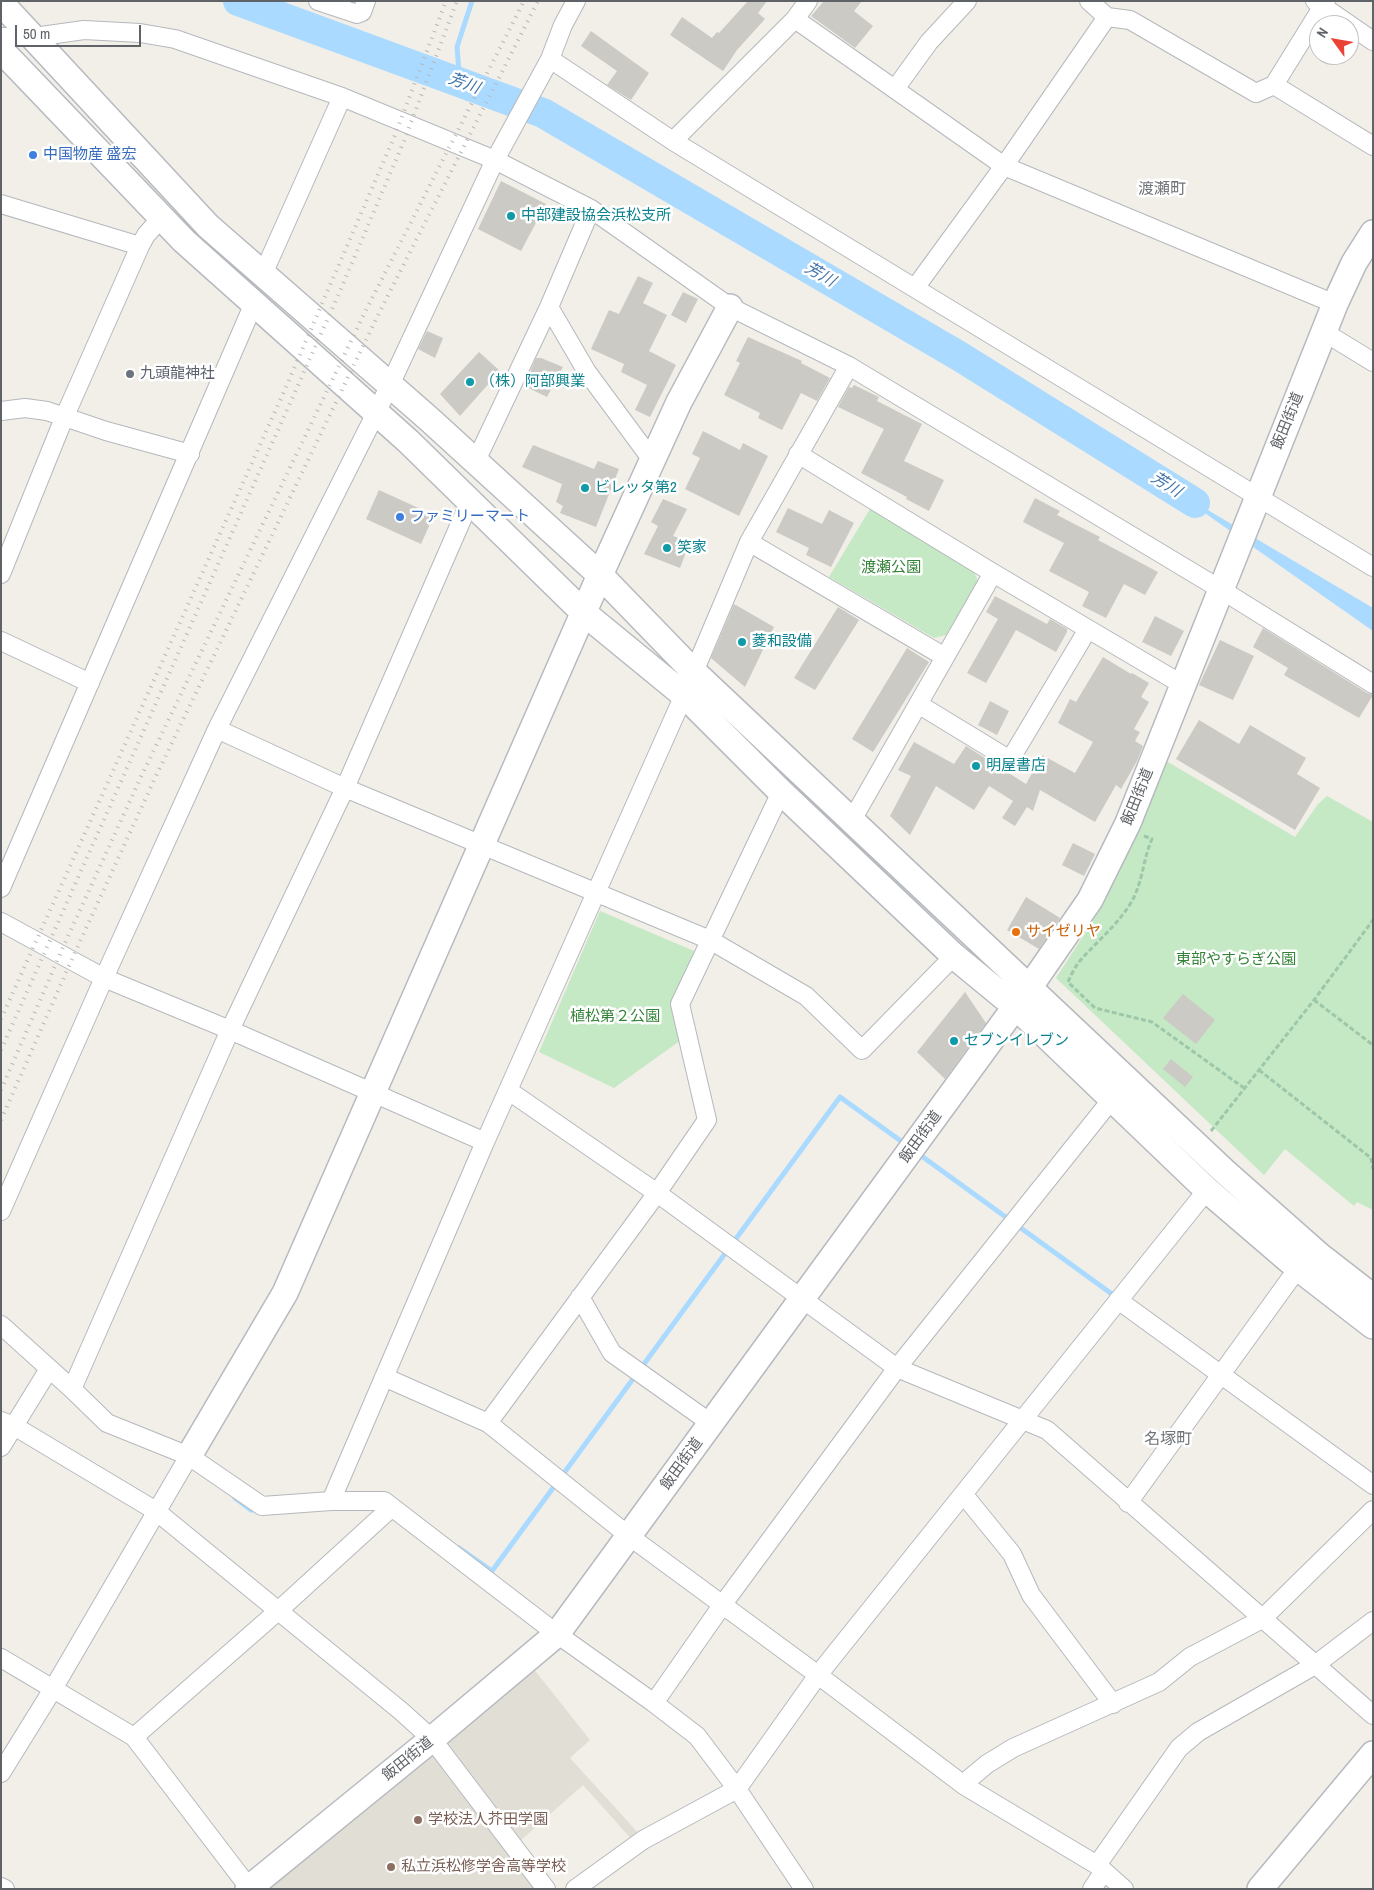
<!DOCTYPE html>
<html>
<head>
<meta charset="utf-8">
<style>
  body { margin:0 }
  #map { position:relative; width:1374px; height:1890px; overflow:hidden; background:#f1efe8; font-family:"Archivo Narrow",sans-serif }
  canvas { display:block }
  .frame { position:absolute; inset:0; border:2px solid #5f6368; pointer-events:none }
  .north { position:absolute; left:1309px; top:15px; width:50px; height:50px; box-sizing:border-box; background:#fff; border:1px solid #bfc1c3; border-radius:50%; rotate:302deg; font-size:14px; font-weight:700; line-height:20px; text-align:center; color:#5f6368 }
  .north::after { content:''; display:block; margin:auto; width:18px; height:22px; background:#ea4335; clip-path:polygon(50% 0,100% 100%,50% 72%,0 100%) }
  .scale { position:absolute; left:15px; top:25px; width:126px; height:22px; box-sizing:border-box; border:2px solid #5f6368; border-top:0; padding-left:6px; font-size:15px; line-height:18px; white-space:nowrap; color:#5f6368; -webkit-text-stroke:4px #fff; paint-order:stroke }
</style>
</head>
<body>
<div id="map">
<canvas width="1374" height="1890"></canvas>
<div class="frame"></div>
<div class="north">N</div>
<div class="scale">50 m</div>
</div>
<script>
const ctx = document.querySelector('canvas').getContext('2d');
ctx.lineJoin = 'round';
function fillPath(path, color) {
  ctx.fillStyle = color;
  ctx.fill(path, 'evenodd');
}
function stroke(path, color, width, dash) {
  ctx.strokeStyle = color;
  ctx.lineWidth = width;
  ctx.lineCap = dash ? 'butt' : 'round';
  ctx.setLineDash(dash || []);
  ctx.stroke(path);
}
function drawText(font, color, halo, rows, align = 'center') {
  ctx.font = font + ' "Archivo Narrow","Noto Sans JP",sans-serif';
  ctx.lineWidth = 5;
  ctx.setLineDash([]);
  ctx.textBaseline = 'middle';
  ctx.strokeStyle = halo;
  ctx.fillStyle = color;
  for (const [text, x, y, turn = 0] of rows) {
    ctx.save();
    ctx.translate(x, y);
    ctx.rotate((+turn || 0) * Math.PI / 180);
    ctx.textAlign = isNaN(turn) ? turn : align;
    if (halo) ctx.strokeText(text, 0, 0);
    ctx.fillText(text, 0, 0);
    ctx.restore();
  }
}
const education = new Path2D(`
  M533 1668 590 1740 570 1758 641 1836 634 1842 583 1785 520 1841 444 1741Z
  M433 1752 538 1889H266Z`);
const green = new Path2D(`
  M870 509 974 572 978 581 946 635 934 638 829 577Z
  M1163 759 1295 837 1318 804 1327 796 1373 822V1210L1357 1202 1354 1206 1285 1149 1264 1175 1056 978 1100 910 1116 878Z
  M600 911 694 951 671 1005 681 1040 614 1088 539 1052Z`);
const water = new Path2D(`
  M1159 481 1373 608V631Z`);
const stream = new Path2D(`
  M460 84 457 47 472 1
  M916 1152 1116 1297
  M235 1498 251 1510H257
  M459 1548 492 1571 840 1097 905 1144`);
const river = new Path2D(`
  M238 1 543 113 959 356 1195 503`);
const building = new Path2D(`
  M748 1H767L758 13 765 19 737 50 723 71 670 35 682 17 712 38 717 32 719 33Z
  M824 1H862L854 11 873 26 855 48 811 16Z
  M591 31 649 73 631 100 607 85 617 71 581 46Z
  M501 181 546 204 521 251 478 229Z
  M638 276 653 283 643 303 667 315 649 351 676 365 650 417 635 410 647 385 621 372 624 364 591 349 609 310 619 314Z
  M683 292 698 299 686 323 671 315Z
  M427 331 443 338 435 358 418 349Z
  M748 337 802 361 801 363 830 378 817 401 801 393 782 430 758 418 760 413 724 395 740 363 736 361Z
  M479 352 500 371 460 416 440 394Z
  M536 358H541L563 367 547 397 524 386Z
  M854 385 879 397 877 401 922 424 904 461 944 480 929 511 906 499 907 497 861 473 884 429 838 407 849 387 852 388Z
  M703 431 740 450 743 443 768 456 739 516 685 489 700 458 692 454Z
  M533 445 594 469 598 461 619 469 596 527 560 513 563 506 556 502 562 484 522 467Z
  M379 490 434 515 421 544 366 519Z
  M1035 498 1060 511 1057 515 1100 537 1098 540 1158 572 1145 595 1124 584 1106 618 1082 606 1089 592 1049 571 1064 543 1023 522Z
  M663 499 687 509 673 536 690 542 680 568 644 554 658 526 651 522Z
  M788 508 822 524 829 510 854 523 831 567 806 555 809 548 776 532Z
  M995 596 1047 624 1050 619 1067 629V632L1056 652 1016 630 986 683 967 673 998 619 986 612Z
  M734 604 774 627 745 687 711 658Z
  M838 607 859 620 815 690 794 678Z
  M1155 616 1184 631 1171 656 1142 642Z
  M1263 628 1367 693 1373 695 1359 718 1284 675 1288 668 1253 647Z
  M1220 640 1254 656 1233 700 1199 685Z
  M907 648 929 662 873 752 852 739Z
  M1103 657 1131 674 1132 673 1149 683 1141 697 1149 702 1134 729 1140 732 1135 741 1143 746 1137 761 1121 789 1116 785 1095 822 1040 790 1033 811 1027 807 1015 826 1002 818 1013 801 989 786 974 810 936 786 910 835 890 816 911 776 898 770 914 742 954 764 966 746 1026 784 1042 755 1075 773 1093 742 1058 723 1070 699 1076 702Z
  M990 701 1009 711 997 735 978 725Z
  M1199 720 1239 744 1250 725 1306 758 1297 774 1320 788 1295 830 1176 759Z
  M1073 843 1095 854 1084 876 1062 865Z
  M1026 897 1060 918 1039 949 1007 930Z
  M965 992 986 1023 945 1079 917 1052Z
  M1183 994 1215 1020 1196 1044 1163 1018Z
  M1171 1059 1193 1077 1185 1087 1163 1069Z`);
const path = new Path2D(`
  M1144 836 1152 839C1143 859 1143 881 1132 901 1118 925 1097 941 1079 962 1075 967 1071 975 1068 982L1095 1008 1152 1022 1244 1088
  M1314 1000 1373 1045
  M1259 1070 1371 1158 1373 1169
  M1211 1131 1314 1000 1373 920`);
const street = new Path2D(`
  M318 1 357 14 362 12 366 1
  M1089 1 1107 17 1130 20 1256 93 1274 85 1326 1
  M1315 1 1373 41
  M795 19 1004 166 1335 304
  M1 37H34L84 30 140 33 175 39 342 97 495 160 591 209 730 307 849 366 1220 589 1373 684
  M550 59 673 141 1373 567
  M1274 85 1373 146
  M895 89 929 42 967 1
  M673 141 795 19 808 1
  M1 204 140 246
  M263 274 342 97
  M915 288 1004 166 1107 17
  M549 307 587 372 652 460
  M1324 332 1373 362
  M1 411 25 408 47 411 106 431 190 454
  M798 454 993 573 1183 685
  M475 463 549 307 591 209
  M749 542 945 657
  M1 574 64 418 140 246 146 235 162 217
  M1 641 90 683
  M694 672 749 542 849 366
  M918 704 1010 760 1088 629
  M217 729 345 788 710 940 806 996 862 1050 954 956
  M852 820 993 573
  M1 888 254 303
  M1 922 104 978 230 1030 485 1142 684 695
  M509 1091 657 1193 897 1368 1047 1430 1373 1715
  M485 1142 331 1501H384L557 1634 654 1703 697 1736 737 1789 804 1889
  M1 1211 104 978 217 729 390 385 495 160 550 59 563 25 576 1
  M580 1297 612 1353 712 1424
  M1118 1300 1373 1485
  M1 1325 72 1389 107 1423 189 1456 262 1506 331 1501
  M384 1377 488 1423 629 1536 818 1675 965 1786 1097 1865 1124 1889
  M72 1389 230 1030 345 788 470 501
  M1 1421 14 1426 156 1511 401 1711 432 1739 546 1889
  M488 1423 657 1193 707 1120 680 1004 781 792
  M1 1447 49 1369
  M964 1495 1012 1554 1031 1595 1113 1704
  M1128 1503 1298 1268
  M1 1658 134 1737 250 1889
  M654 1703 723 1604 897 1368 1112 1099
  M134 1737 278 1611 392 1507
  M1 1773 53 1689 189 1456
  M965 1786 969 1779 987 1764 1013 1748 1159 1682 1190 1657 1262 1619 1373 1510
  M1097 1865 1179 1748 1198 1732 1315 1665 1373 1621
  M1 1887 5 1889
  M575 1889 643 1840 737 1789 818 1675 1207 1190
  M1092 1889 1104 1871`);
const secondary = new Path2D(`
  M1 3 208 226 429 419 600 575 694 672 1224 1171 1319 1255 1373 1297
  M1 50 184 241 408 441 584 613 684 695 781 792 954 956 1016 1007 1207 1190 1298 1268 1373 1326
  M189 1456 285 1293 600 575 679 402 730 307
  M248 1889 432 1739 557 1634 1029 988 1090 900 1128 823 1335 304 1354 263 1373 233
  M1260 1889 1373 1754`);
const rail = new Path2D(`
  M1 1019 283 394 395 135 446 1
  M1 1050 337 298 404 141 457 1
  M1 1090 65 943 139 781 365 312 524 1
  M1 1120 77 948 155 778 377 317 538 1`);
const markers = [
  [33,155,5,"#3f7fe0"],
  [511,216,5,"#0f9aa8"],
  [130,374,5,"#6b7280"],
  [470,382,5,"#0f9aa8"],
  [585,488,5,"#0f9aa8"],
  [400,517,5,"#3f7fe0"],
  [667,548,5,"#0f9aa8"],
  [742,642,5,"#0f9aa8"],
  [976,766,5,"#0f9aa8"],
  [1016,932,5,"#e8710a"],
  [954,1041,5,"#0f9aa8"],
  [418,1820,5,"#8d6e63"],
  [391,1867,5,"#8d6e63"]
];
const shopNames = [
  ["中国物産 盛宏",43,155],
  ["ファミリーマート",410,517]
];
const cultureNames = [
  ["中部建設協会浜松支所",521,216],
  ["（株）阿部興業",480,382],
  ["ビレッタ第2",595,488],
  ["笑家",677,548],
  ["菱和設備",752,642],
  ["明屋書店",986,766],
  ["セブンイレブン",964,1041]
];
const worshipNames = [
  ["九頭龍神社",140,374]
];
const streetNames = [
  ["飯田街道",1288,421,-68],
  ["飯田街道",1138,797,-68],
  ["飯田街道",921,1137,-54],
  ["飯田街道",682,1464,-54],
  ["飯田街道",408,1759,-39]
];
const parkNames = [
  ["渡瀬公園",891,568],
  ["東部やすらぎ公園",1236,960],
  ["植松第２公園",615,1017]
];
const foodNames = [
  ["サイゼリヤ",1026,932]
];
const educationNames = [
  ["学校法人芥田学園",428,1820],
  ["私立浜松修学舎高等学校",401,1867]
];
const waterNames = [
  ["芳川",464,84,20],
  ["芳川",820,275,30],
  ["芳川",1166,485,32]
];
const neighbourhoodNames = [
  ["渡瀬町",1162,190],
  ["名塚町",1168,1440]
];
fillPath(education, '#e1ded6');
fillPath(green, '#c5e8c5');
fillPath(water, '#aadaff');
stroke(stream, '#aadaff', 5);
stroke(river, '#aadaff', 30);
fillPath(building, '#cccac5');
stroke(street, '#b5b8bc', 20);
stroke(secondary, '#b6babf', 28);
stroke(path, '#9cc7a9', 3, [5, 2.5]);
stroke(street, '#fff', 18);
stroke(secondary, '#fff', 25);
stroke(rail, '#b6b7b8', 4, [1, 6]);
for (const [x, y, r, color] of markers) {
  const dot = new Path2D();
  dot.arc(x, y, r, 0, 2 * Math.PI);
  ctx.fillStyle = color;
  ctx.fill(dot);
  stroke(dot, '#fff', 2);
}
drawText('15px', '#366cbe', '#fff', shopNames, 'left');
drawText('15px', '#0d838f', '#fff', cultureNames, 'left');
drawText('15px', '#5b616d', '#fff', worshipNames, 'left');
drawText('15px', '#5f6368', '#fff', streetNames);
drawText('15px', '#348238', '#fff', parkNames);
drawText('15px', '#c56008', '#fff', foodNames, 'left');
drawText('15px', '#785e54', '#fff', educationNames, 'left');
drawText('italic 16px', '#4174aa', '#fff', waterNames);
drawText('16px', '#70757a', '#fff', neighbourhoodNames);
</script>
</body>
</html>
